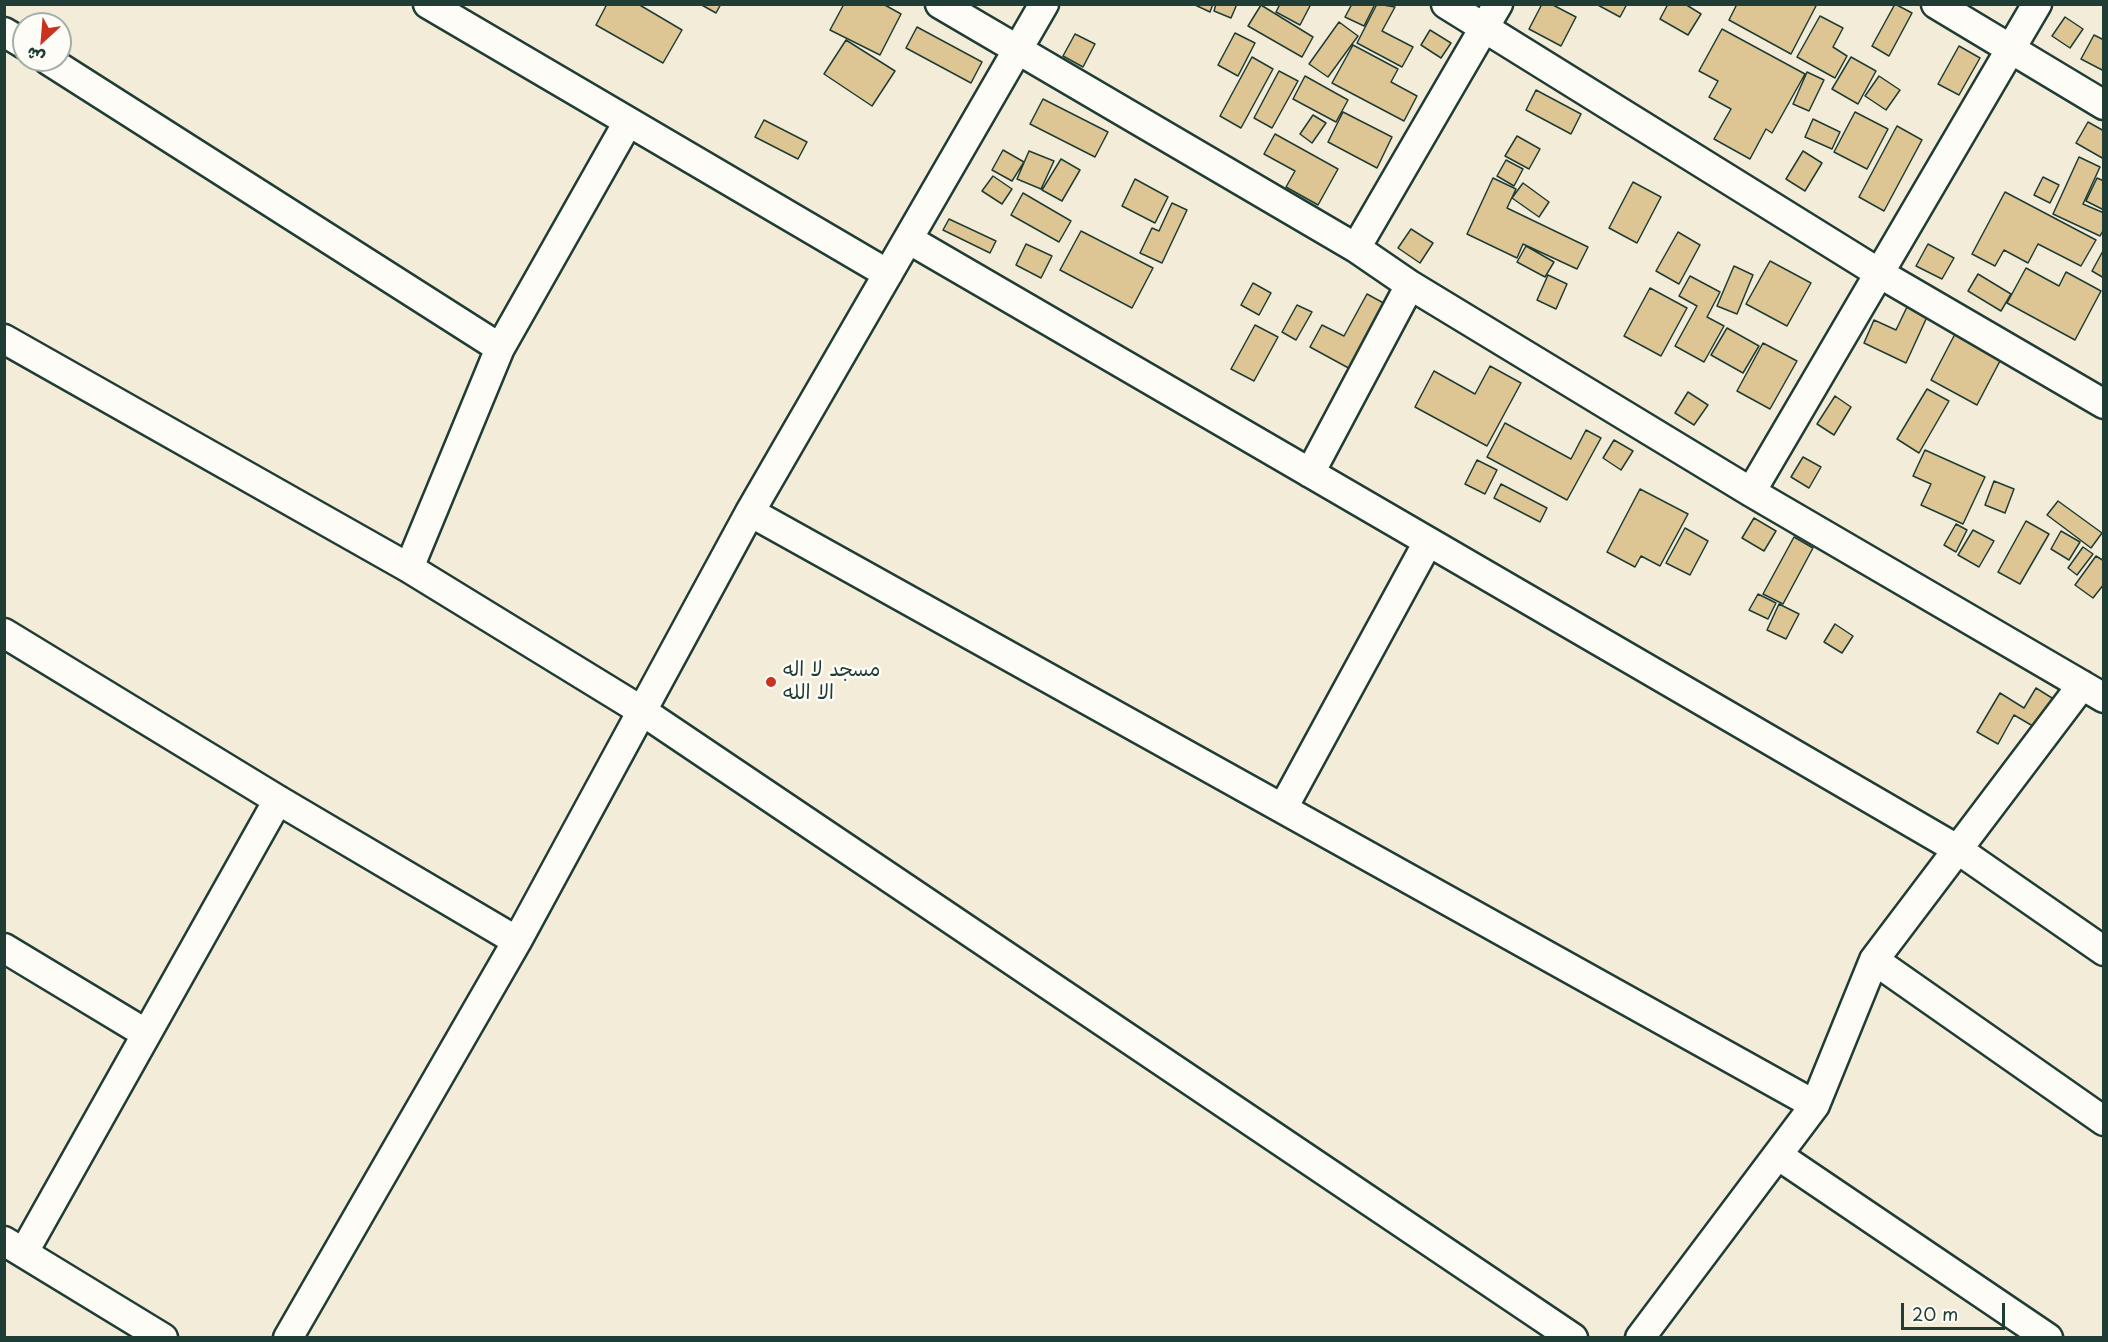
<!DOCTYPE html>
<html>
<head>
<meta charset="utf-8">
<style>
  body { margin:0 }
  #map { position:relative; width:2108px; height:1342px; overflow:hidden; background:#f3ecd9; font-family:"Playpen Sans","Playpen Sans Arabic",sans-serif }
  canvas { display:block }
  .frame { position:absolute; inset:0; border:6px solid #1f3d34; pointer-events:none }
  .north { position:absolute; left:12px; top:12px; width:60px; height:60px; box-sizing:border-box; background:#fdfcf7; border:2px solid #a4b0a9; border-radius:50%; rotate:206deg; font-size:16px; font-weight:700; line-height:24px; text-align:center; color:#1f3d34 }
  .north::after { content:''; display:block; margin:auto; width:21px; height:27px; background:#c8321e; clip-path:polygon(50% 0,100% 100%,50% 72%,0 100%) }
  .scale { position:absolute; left:1901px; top:1303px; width:104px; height:27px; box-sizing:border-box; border:3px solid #1f3d34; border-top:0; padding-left:8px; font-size:18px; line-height:21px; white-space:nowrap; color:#1f3d34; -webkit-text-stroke:4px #fdfcf7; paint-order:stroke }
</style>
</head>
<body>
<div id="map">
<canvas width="2108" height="1342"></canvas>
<div class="frame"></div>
<div class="north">ش</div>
<div class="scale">20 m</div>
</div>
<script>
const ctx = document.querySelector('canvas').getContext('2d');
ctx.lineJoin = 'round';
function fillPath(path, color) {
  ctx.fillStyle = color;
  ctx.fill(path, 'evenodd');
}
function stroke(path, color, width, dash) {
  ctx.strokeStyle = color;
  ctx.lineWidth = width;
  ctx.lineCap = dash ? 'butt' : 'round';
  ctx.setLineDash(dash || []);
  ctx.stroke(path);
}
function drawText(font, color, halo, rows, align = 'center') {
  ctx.font = font + ' "Playpen Sans","Playpen Sans Arabic",sans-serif';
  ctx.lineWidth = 5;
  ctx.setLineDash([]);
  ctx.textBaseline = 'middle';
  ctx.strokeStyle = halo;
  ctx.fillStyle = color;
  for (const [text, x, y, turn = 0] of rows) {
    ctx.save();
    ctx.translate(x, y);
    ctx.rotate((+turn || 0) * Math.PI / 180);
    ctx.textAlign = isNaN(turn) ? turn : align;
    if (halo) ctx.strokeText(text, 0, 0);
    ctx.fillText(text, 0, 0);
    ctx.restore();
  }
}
const building = new Path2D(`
  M607 4H638L682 30 663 63 596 25Z
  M700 4H721L716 13Z
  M844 4H883L901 14 880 55 830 30Z
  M1193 4H1213L1210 12Z
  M1216 4H1237L1231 18 1214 11Z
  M1280 4H1311L1300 25 1276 12Z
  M1352 4H1375L1364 26 1345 17Z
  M1377 4 1395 7 1382 31 1413 47 1402 67 1357 43Z
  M1542 4H1551L1576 17 1561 46 1529 29Z
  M1596 4H1627L1620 17Z
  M1668 4H1685L1701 14 1688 35 1660 19Z
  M1737 4H1817L1791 54 1729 20Z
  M1895 4 1912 13 1889 56 1872 46Z
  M1261 5 1313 37 1302 57 1248 26Z
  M1820 16 1843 28 1833 47 1847 56 1835 78 1797 57Z
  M2065 17 2083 29 2070 48 2052 36Z
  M1339 22 1358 36 1328 77 1309 64Z
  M917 27 982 62 971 83 906 48Z
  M1722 29 1805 74 1772 133 1766 129 1750 159 1714 139 1731 109 1709 97 1718 81 1699 71Z
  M1430 30 1451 43 1441 58 1421 45Z
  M1235 33 1255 43 1238 76 1218 65Z
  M1075 34 1095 44 1083 67 1063 56Z
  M2094 35 2104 40V71L2081 59Z
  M846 40 895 71 872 106 824 74Z
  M1353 45 1398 69 1391 82 1417 96 1404 121 1332 83Z
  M1959 46 1980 58 1959 95 1938 84Z
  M1252 57 1273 69 1241 128 1220 116Z
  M1851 57 1876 71 1858 104 1832 89Z
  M1279 71 1298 81 1272 128 1254 118Z
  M1807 72 1824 80 1809 111 1793 104Z
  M1305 76 1348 100 1336 122 1293 99Z
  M1879 76 1900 90 1886 110 1865 96Z
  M1536 90 1581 114 1571 134 1526 110Z
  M1043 99 1108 132 1095 157 1030 124Z
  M1343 112 1392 137 1377 168 1328 142Z
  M1855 112 1888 129 1867 169 1834 152Z
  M1313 115 1326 123 1312 143 1300 134Z
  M1813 119 1840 132 1832 149 1805 137Z
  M764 120 807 142 798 159 755 137Z
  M2088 122 2104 131V159L2076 143Z
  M1897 126 1922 140 1884 211 1859 197Z
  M1275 134 1338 169 1318 205 1286 187 1295 171 1264 154Z
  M1517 136 1540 149 1529 169 1505 156Z
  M1003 150 1024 162 1012 181 992 170Z
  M1029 151 1054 161 1041 189 1017 179Z
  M1803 151 1822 163 1805 191 1786 179Z
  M2079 157 2100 167 2083 204 2104 213V229L2100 236 2053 214Z
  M1061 159 1080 170 1062 201 1042 190Z
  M1506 160 1523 169 1514 186 1497 176Z
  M993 176 1012 189 1002 204 982 191Z
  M2043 177 2059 185 2050 203 2034 195Z
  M1493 178 1516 189 1507 208 1588 247 1577 269 1523 244 1517 258 1467 234Z
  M2097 178 2104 181V210L2086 201Z
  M1135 179 1168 197 1155 223 1122 206Z
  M1633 182 1661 197 1637 243 1609 228Z
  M1523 183 1549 202 1539 217 1512 198Z
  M2005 192 2096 240 2081 266 2038 244 2028 263 2004 250 1995 266 1972 254Z
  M1023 193 1071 221 1059 242 1011 215Z
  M1172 203 1187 210 1162 263 1140 253 1152 228 1159 231Z
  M949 219 996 241 990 253 943 230Z
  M1411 229 1433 243 1420 263 1398 248Z
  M1081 231 1153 268 1132 308 1060 270Z
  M1678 232 1700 245 1679 284 1656 271Z
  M1026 244 1052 256 1041 278 1016 265Z
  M1928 244 1954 258 1942 279 1916 266Z
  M1526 246 1554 262 1545 277 1517 262Z
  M2104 249V278L2092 271Z
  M1770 261 1811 283 1787 326 1746 304Z
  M1734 266 1753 275 1737 314 1717 306Z
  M2026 268 2059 286 2066 272 2101 291 2075 340 2007 303Z
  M1978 274 2011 294 2001 311 1968 291Z
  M1548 275 1567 284 1556 309 1537 300Z
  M1690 276 1720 292 1707 317 1724 326 1704 362 1675 346 1697 306 1679 296Z
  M1253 283 1271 293 1259 315 1241 305Z
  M1650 288 1687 308 1661 356 1624 336Z
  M1367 294 1389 306 1354 371 1310 347 1322 325 1344 336Z
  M1297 305 1312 312 1296 340 1282 332Z
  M1907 307 1927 317 1906 363 1864 343 1874 320 1896 330Z
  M1255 325 1278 337 1254 381 1231 369Z
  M1727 328 1759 346 1743 373 1711 355Z
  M1955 334 2001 359 1977 405 1931 380Z
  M1763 343 1797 361 1770 409 1737 391Z
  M1490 366 1521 383 1487 446 1415 407 1434 371 1475 394Z
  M1927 389 1949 401 1919 453 1897 439Z
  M1688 392 1708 405 1694 425 1675 413Z
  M1835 396 1851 407 1834 435 1817 424Z
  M1505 423 1571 459 1586 430 1601 438 1567 500 1487 457Z
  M1614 440 1633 451 1621 470 1603 458Z
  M1925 450 1985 477 1963 524 1921 505 1931 484 1913 476Z
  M1803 457 1821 467 1809 488 1791 477Z
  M1477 460 1497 470 1485 494 1465 484Z
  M1994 481 2014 489 2005 513 1985 505Z
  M1501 484 1547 508 1540 522 1494 498Z
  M1640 489 1688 514 1660 566 1641 556 1635 567 1607 552Z
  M2058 501 2102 533 2091 548 2047 515Z
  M1754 518 1776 531 1764 551 1742 538Z
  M2026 521 2049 534 2020 584 1998 572Z
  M1956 524 1967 530 1956 552 1944 545Z
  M1685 528 1708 541 1690 575 1666 563Z
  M1973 530 1994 541 1979 567 1958 555Z
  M2061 531 2080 542 2069 560 2051 549Z
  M1794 537 1813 548 1783 604 1763 594Z
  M2083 547 2093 554 2077 575 2068 568Z
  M2096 556 2104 561V584L2093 598 2075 585Z
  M1758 594 1776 603 1768 619 1749 610Z
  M1779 604 1799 614 1786 639 1767 630Z
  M1835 624 1853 636 1842 653 1824 642Z
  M2036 688 2060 703 2043 732 2014 715 1998 744 1977 732 2000 693 2024 708Z`);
const street = new Path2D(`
  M428 4 888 274
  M940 4 1356 248 1410 285 1751 492 2104 698
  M1446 4 1879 273 2104 404
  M1936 4 2104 105
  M4 32 24 44
  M48 60 500 348
  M908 239 1957 849 2104 951
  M1356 248 1498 4
  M4 339 409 568 642 711 1573 1338
  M1310 473 1410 285
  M1751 492 2037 4
  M750 512 1815 1105
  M409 568 500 348 628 122
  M4 633 278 800 517 941
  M1283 808 1428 542
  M4 948 145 1033
  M1874 960 2104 1121
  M1779 1156 2048 1338
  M4 1241 163 1338
  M24 1252 278 800
  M288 1338 517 941 750 512 1044 4
  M1640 1338 1815 1105 1874 960 2082 685`);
const markers = [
  [771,682,6,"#c8321e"]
];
const poiNames = [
  ["مسجد لا اله",783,670],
  ["الا الله",783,693]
];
fillPath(building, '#ddc594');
stroke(building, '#1f3d34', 1.5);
stroke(street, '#1f3d34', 33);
stroke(street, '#fdfcf7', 28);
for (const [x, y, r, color] of markers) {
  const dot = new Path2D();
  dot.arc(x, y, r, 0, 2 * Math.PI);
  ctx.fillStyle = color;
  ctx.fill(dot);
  stroke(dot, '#fdfcf7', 2);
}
drawText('20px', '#1f3d34', '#fdfcf7', poiNames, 'left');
</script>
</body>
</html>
